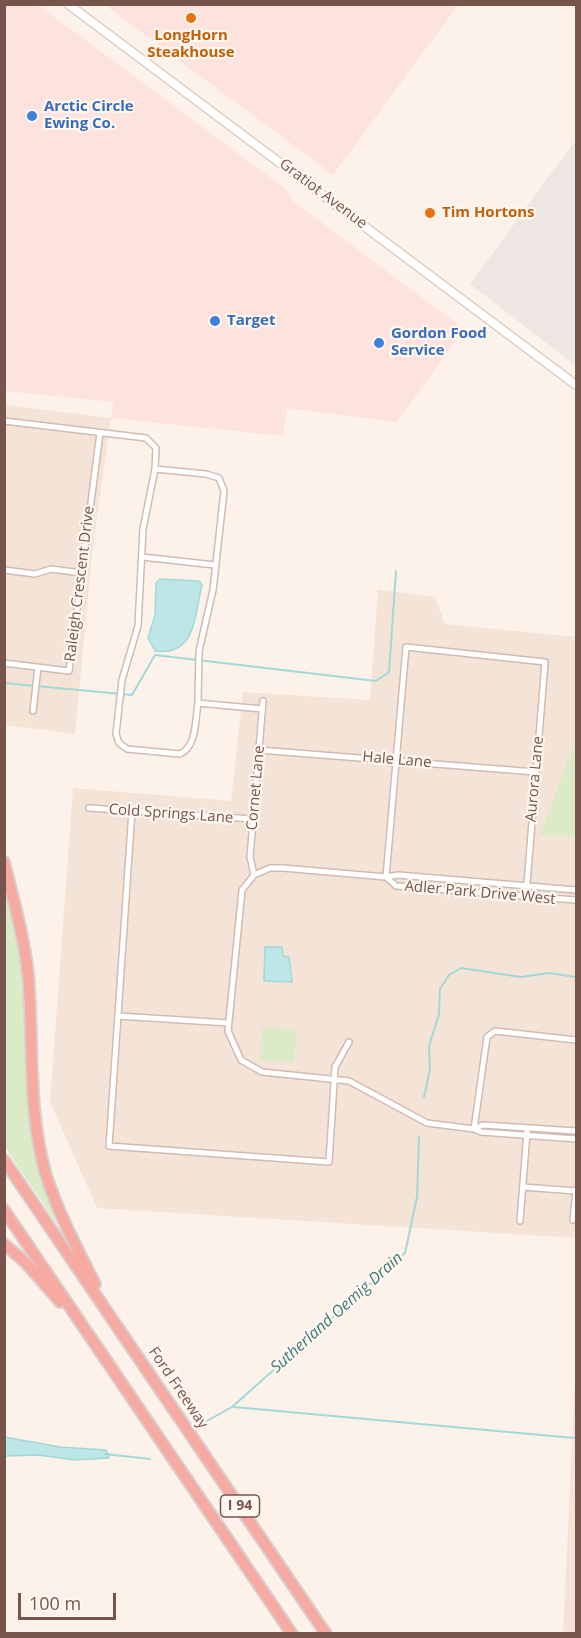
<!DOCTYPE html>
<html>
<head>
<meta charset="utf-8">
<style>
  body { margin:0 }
  #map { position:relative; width:581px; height:1638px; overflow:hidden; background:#fdf2e9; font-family:"Open Sans",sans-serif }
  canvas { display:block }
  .frame { position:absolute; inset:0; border:6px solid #78554c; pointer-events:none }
  .scale { position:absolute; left:18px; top:1593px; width:98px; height:27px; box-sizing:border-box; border:3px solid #78554c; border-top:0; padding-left:8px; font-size:18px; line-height:21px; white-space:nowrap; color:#78554c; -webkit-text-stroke:4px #fff7f0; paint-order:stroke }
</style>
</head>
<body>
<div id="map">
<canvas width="581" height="1638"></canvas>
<div class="frame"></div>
<div class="scale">100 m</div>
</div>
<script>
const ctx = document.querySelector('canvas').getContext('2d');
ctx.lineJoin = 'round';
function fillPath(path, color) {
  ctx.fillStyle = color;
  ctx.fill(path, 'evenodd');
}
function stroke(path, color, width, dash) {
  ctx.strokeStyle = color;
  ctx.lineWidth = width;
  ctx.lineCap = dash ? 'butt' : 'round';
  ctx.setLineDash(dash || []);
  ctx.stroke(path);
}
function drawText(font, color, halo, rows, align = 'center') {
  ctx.font = font + ' "Open Sans",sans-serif';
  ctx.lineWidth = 4.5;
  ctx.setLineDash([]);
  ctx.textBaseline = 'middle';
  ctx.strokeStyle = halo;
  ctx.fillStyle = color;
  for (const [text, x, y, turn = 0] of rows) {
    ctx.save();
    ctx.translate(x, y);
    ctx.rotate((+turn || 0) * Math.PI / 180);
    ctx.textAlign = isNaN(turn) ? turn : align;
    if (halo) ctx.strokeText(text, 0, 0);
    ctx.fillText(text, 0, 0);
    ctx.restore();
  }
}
const residential = new Path2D(`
  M5 405 111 418 93 544 75 734 5 725Z
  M378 590 435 597 445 624 576 637V738L541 835 576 836V1238L97 1208 50 1102 73 788 231 801 243 692 370 700Z
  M576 1358V1633H563Z`);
const commercial = new Path2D(`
  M4 5H38L286 189 293 201 464 329 397 422 287 408 283 436 111 418 114 402 5 391Z
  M105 5H458L333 175Z`);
const industrial = new Path2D(`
  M576 140V366L470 284Z`);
const green = new Path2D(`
  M576 738V836L540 835Z
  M4 881 23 973 29 1094 59 1222 57 1224 5 1147Z
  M262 1027 297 1030 294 1062 260 1060Z`);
const water = new Path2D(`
  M160 579 199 581 202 585C194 617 196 656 155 651L148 638 155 615 156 583Z
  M265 947H282L283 956 289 957 292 982 264 981Z
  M5 1437 60 1447 106 1450 109 1458 75 1460 38 1455 5 1456Z`);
const stream = new Path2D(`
  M4 683 132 695 155 655 376 681 389 672 396 571
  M424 1097 430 1069 429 1046 439 1014 440 989 449 975 461 968 521 977 549 973 576 977
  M234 1407 574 1438
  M205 1422 232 1407 405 1253 417 1197 419 1137
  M105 1454 150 1459`);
const street = new Path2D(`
  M4 421 146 438 156 448 155 469 206 474 219 478 224 491 213 590 199 651 198 703 262 709
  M155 469 143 529 138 626 122 680 116 734 119 743 127 749 180 754C197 746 195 721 198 703
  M142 557 215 565
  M4 570 35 574 51 569 82 573
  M4 663 69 671 100 433
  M33 711 38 667
  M259 750 536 772
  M89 808 253 819
  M132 811 109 1146 329 1162 335 1067 349 1042
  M254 875 250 857 263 701
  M576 890 398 875 386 877 396 886 576 900
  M526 896 545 662 406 647 386 877 283 868H270L254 875 242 890 228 1031 241 1060 262 1072 349 1081 427 1123 474 1129 487 1037 495 1031 576 1040
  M118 1016 229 1023
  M576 1131 483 1125 474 1129 481 1132 576 1139
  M523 1187 576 1191
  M573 1220 576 1190
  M520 1221 527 1132`);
const secondary = new Path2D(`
  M68 4 576 385`);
const highway = new Path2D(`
  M4 862C13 899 24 936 28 974 34 1041 27 1110 46 1175 58 1213 77 1248 95 1284
  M4 1160 326 1634
  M4 1210 292 1634
  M4 1244 25 1262 60 1302`);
const markers = [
  [191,18,6,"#e8710a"],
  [32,116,6,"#3f7fe0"],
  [430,213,6,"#e8710a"],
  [215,321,6,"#3f7fe0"],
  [379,343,6,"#3f7fe0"]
];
const shields = [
  [240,1506,39]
];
const shieldNames = [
  ["I 94",240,1506]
];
const foodNames = [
  ["LongHorn",191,36],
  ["Steakhouse",191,53],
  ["Tim Hortons",442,213,"left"]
];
const shopNames = [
  ["Arctic Circle",44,107],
  ["Ewing Co.",44,124],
  ["Target",227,321],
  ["Gordon Food",391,334],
  ["Service",391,351]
];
const streetNames = [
  ["Gratiot Avenue",323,194,37],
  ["Raleigh Crescent Drive",80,584,-83],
  ["Hale Lane",397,760,5],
  ["Aurora Lane",535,779,-85],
  ["Cornet Lane",256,788,-85],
  ["Cold Springs Lane",171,814,4],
  ["Adler Park Drive West",480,893,5],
  ["Ford Freeway",178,1388,56]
];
const waterNames = [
  ["Sutherland Oemig Drain",337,1313,-42]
];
fillPath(residential, '#f4e3d7');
fillPath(commercial, '#fde2dd');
fillPath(industrial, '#eee6e2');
fillPath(green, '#dbebc7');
fillPath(water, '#bde7e6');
stroke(water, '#a3d8d9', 1.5);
stroke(stream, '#a3d8d9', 2);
stroke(street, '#d2bbb1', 8);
stroke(secondary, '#d5baae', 10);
stroke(highway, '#d9cfcd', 14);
stroke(street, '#fff', 5);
stroke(secondary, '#fff', 8);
stroke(highway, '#f6aaa1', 10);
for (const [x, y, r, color] of markers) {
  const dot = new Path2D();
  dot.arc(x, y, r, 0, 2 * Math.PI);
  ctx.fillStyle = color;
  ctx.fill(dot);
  stroke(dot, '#fff7f0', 2);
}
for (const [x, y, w] of shields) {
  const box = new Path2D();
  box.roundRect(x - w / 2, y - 11, w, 22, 4.5);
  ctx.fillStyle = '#fff7f0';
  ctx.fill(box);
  stroke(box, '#78554c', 1.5);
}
drawText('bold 14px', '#78554c', null, shieldNames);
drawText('bold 15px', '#c56008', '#fff7f0', foodNames);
drawText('bold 15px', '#366cbe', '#fff7f0', shopNames, 'left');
drawText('15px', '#78554c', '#fff7f0', streetNames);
drawText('italic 16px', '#407c7c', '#fff7f0', waterNames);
</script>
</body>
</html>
